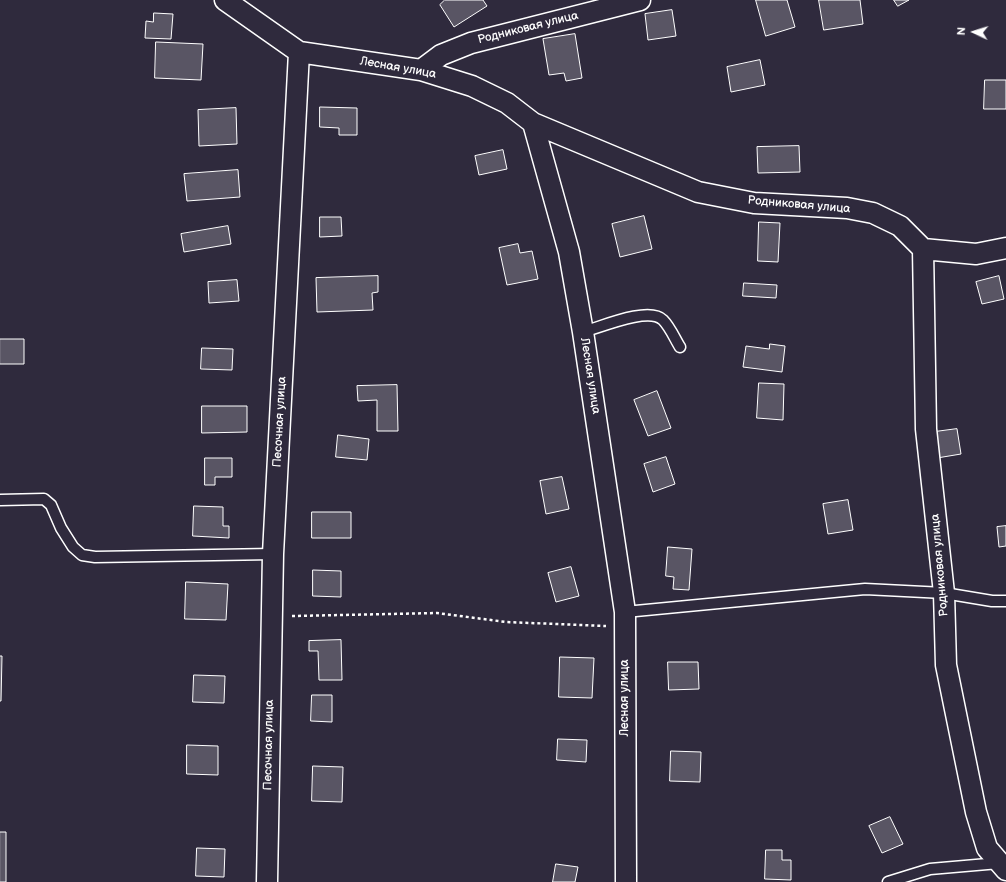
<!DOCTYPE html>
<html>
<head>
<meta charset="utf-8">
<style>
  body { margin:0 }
  #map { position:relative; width:1006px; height:882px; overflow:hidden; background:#2f2a3d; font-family:"Balsamiq Sans",sans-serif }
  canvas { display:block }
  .north { position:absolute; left:954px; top:12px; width:40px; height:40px; -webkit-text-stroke:3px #2f2a3d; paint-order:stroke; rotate:274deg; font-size:11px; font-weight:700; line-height:16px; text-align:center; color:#fff }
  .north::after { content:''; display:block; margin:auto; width:14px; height:18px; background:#fff; clip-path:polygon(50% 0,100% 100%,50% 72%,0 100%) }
</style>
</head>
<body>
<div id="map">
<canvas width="1006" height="882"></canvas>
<div class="north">N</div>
</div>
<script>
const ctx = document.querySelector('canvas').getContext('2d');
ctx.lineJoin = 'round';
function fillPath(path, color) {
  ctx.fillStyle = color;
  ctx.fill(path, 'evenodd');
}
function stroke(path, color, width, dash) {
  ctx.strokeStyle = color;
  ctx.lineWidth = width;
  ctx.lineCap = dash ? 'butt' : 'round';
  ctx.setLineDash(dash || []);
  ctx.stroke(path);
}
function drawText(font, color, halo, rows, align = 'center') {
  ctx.font = font + ' "Balsamiq Sans",sans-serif';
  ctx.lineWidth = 3.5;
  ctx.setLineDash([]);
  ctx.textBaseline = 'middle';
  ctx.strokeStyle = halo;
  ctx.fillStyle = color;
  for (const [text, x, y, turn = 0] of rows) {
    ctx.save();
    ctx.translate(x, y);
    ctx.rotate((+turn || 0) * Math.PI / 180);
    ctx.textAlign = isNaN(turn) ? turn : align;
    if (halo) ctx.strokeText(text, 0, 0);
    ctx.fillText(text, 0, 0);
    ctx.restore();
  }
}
const building = new Path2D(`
  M445 0H483L487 6 454 27 440 5Z
  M756 0H787L795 27 766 36Z
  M819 0H860L863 24 824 30Z
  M894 0H909L898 6Z
  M672 10 676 36 648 40 645 14Z
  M154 13 173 14 171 39 145 38 146 21 153 22Z
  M575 34 582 78 566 81 564 73 549 75 543 39Z
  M156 42 203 44 201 80 155 78Z
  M760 60 765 85 731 92 727 67Z
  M985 80H1006V109H984Z
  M320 107 357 108V135H339V128L320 127Z
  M236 108 237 144 199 146 198 110Z
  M799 146 800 172 758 173 757 147Z
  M503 150 507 169 479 175 475 156Z
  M238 170 240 197 187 201 184 174Z
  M644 216 652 249 620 257 612 224Z
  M320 217H341L342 236 320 237Z
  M759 222 780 223 778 262 758 261Z
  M228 226 231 244 184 252 181 234Z
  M518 244 520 253 532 251 538 279 507 285 499 248Z
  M378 276V292L372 293 373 310 317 312 316 278Z
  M999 276 1004 299 982 304 976 282Z
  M237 280 239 301 209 303 208 282Z
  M744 283 777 285 776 298 743 296Z
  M0 339H24V364H0Z
  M770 344 785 346 782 372 743 367 746 346 769 349Z
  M202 348 233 349 232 370 201 369Z
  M759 383 784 384 783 420 757 418Z
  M397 385 398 431H377V400L358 401 357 386Z
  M657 391 671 428 648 436 634 400Z
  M202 406H247V432L202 433Z
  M957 429 961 454 931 459 927 433Z
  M338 435 369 439 367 460 336 457Z
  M666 457 675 484 653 492 644 464Z
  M205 458H232V477H215V485H205Z
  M562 477 569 509 546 514 540 481Z
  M848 500 853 530 828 534 823 504Z
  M194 506 223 507V526H229V538L193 536Z
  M312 512H351V538H312Z
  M1006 526V546L999 547 997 527Z
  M668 547 692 549 689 590 673 589 674 577 666 576Z
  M571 567 579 596 556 602 548 573Z
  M313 570 341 571V597L313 596Z
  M186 582 228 584 226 620 185 619Z
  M341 640 342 680H319L318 651H309V641Z
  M0 656H2L1 701H0Z
  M560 657 594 658 592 698 559 697Z
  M668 662H698L699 689 669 690Z
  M194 675 225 676 224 703 193 702Z
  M312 695H332V722L311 721Z
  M558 739 587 740 586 762 557 760Z
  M187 745 218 746V775L187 774Z
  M671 751 701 752 700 782 670 781Z
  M313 766 343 767 342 802 312 801Z
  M890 817 903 844 882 853 869 826Z
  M0 832H6V882H0Z
  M197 848 225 849 224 877 196 876Z
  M766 850H782V860H791V880L765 879Z
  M556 864 578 867 575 882H553Z`);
const path = new Path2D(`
  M292 616 437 613 506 622 606 626`);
const service = new Path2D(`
  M583 332C601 327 649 306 663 320 670 327 675 339 680 347
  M0 500 44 499 51 505 61 528 73 547 82 555 95 557 273 554
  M625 612 865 589 944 593 992 601H1006
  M888 882 930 869 999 863`);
const minor = new Path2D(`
  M225 0 299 52 421 70 472 86 507 103 533 123 698 192 754 203 847 208 873 213 900 226 923 249 976 254 1006 248
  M421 70 441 55 471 43 640 0
  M533 123 569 252 583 332 625 612 626 882
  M923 249 926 429 944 593 946 665 976 812 987 848 1006 870
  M267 882 273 554 299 52`);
const streetNames = [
  ["Родниковая улица",528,28,-14],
  ["Лесная улица",398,68,10],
  ["Родниковая улица",799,205,5],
  ["Лесная улица",590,376,81],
  ["Песочная улица",280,422,-87],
  ["Родниковая улица",940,565,-95],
  ["Лесная улица",625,698,-90],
  ["Песочная улица",269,745,-89]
];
fillPath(building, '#595564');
stroke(building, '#fff', 1);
stroke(service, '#fff', 13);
stroke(minor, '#fff', 23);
stroke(path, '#fff', 2.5, [3, 3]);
stroke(service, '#2f2a3d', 10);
stroke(minor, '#2f2a3d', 20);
drawText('12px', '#fff', '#2f2a3d', streetNames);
</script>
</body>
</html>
